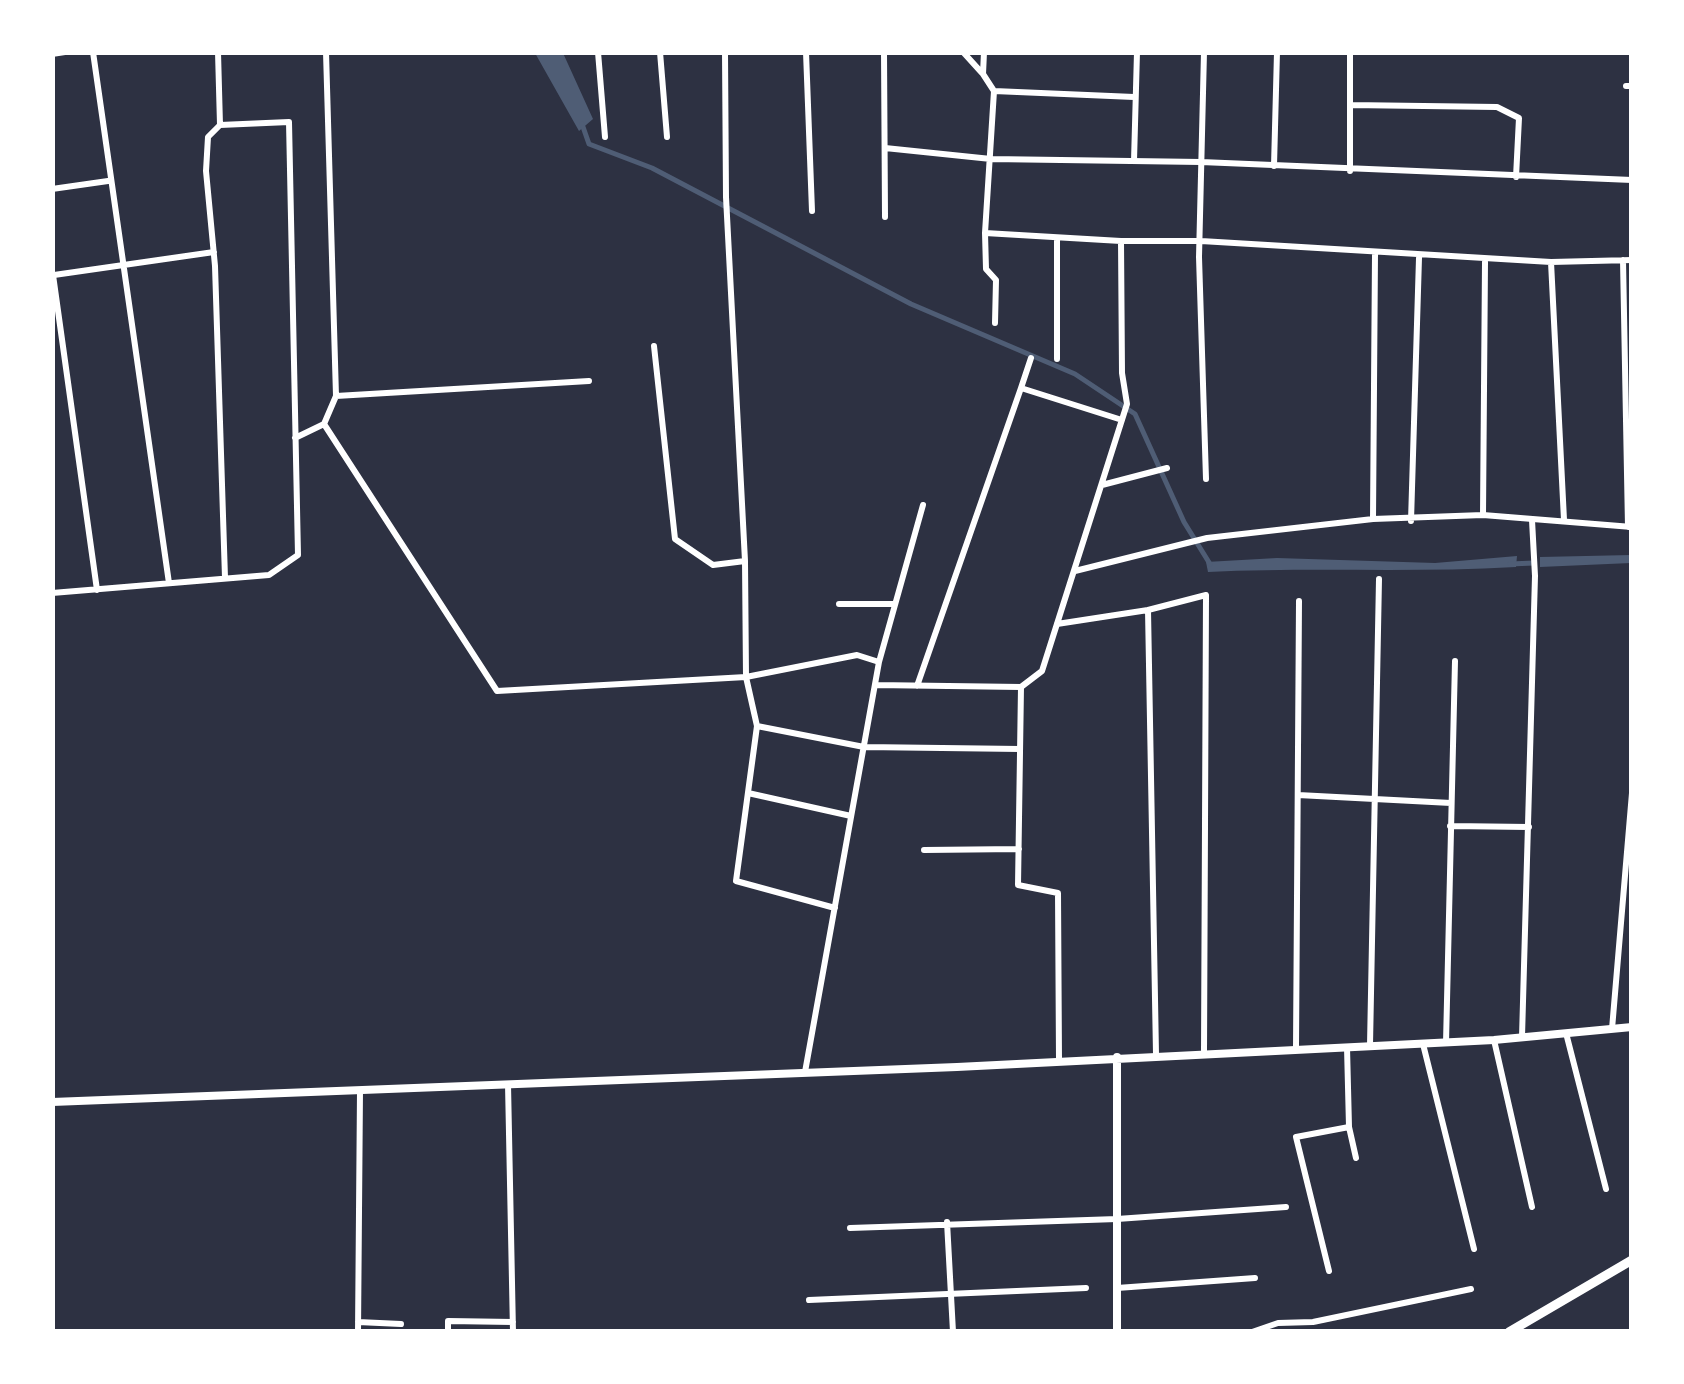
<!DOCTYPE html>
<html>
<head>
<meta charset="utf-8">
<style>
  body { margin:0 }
  #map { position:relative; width:1684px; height:1384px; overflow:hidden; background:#2d3142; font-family:"IBM Plex Sans",sans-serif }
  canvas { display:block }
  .frame { position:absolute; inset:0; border:55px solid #fff; pointer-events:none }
</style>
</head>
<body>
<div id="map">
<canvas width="1684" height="1384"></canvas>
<div class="frame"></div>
</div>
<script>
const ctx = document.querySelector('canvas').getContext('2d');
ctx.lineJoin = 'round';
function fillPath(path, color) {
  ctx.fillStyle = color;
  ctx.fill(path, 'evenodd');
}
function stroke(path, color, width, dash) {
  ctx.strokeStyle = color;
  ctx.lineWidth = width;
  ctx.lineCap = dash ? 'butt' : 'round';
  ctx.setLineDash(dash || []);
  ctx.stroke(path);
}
const water = new Path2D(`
  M535 53H563L593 119 579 131Z
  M1631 555V563L1540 567V557Z
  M1517 556 1516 567C1413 573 1311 567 1208 572L1206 562 1277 558 1435 563Z`);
const stream = new Path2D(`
  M582 124 589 144 652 168 911 304 1075 374 1135 414 1184 522 1210 564
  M1510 564 1534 563`);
const minor = new Path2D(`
  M93 52 169 583
  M218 52 220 125
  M598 52 605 137
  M660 52 667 137
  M725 52 726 197 745 561 746 677 757 726 736 881 835 908
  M806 52 812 211
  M884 52 885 217
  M963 52 982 73
  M984 52 983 74 994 91 1134 97
  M1204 52 1199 257 1206 479
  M1350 52V171
  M52 54 65 52
  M1626 86H1632
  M994 91 985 233 1121 241
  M1350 105 1497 107 1519 118 1516 177
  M885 148 991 159 1201 162 1632 180
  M1134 161 1137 52
  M1274 166 1277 52
  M52 189 108 181
  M985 233 986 269 996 280 995 323
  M1623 260 1628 527
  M1551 262 1632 260
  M53 275 97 590
  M54 275 214 252
  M654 346 675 539 713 565 745 561
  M1057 359V238
  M1021 388 1031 358
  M336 396 589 381
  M324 424 336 396 326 52
  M295 438 324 424 497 691 746 677 857 655 879 662
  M1102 485 1167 468
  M1483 515 1485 262
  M1373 519 1375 254
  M1411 521 1419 258
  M1075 571 1207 538 1373 519 1483 515 1632 527
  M52 593 269 575 298 555 289 122 220 125 208 137 206 171 215 266 225 578
  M839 604H895
  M1057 624 1148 610
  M875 685 1021 687 1042 671 1127 404 1122 373 1121 241H1201L1551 262 1564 520
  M917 686 1021 388 1122 420
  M1021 687 1018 885 1058 893 1059 1061
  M757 726 864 747 1020 749
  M748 793 851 816
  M1298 795 1451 803
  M1450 826 1529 827
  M924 850 1019 849
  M1612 1029 1632 793
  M1566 1033 1606 1189
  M1522 1037 1535 576 1532 520
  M1494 1040 1532 1207
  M1446 1043 1455 661
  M1423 1044 1474 1249
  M1370 1045 1379 579
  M1296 1047 1299 601
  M1347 1047 1349 1127 1356 1158
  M1156 1054 1148 610 1206 595 1204 1052
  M805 1072 879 662 923 505
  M508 1084 513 1332
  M947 1222 953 1332
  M850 1228 1117 1219 1286 1207
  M1329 1271 1296 1137 1349 1127
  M1117 1288 1255 1278
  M809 1300 1086 1288
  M358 1322 401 1324
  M358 1332 360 1091
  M448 1332V1321L513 1322
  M1252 1332 1278 1323 1313 1322 1471 1289`);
const tertiary = new Path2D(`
  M1117 1057V1332
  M52 1102 957 1067 1494 1040 1632 1027`);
const secondary = new Path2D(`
  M1509 1332 1632 1260`);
fillPath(water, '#4f5d75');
stroke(stream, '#4f5d75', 5);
stroke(minor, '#fff', 6);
stroke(tertiary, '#fff', 8);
stroke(secondary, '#fff', 9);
</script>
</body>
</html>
